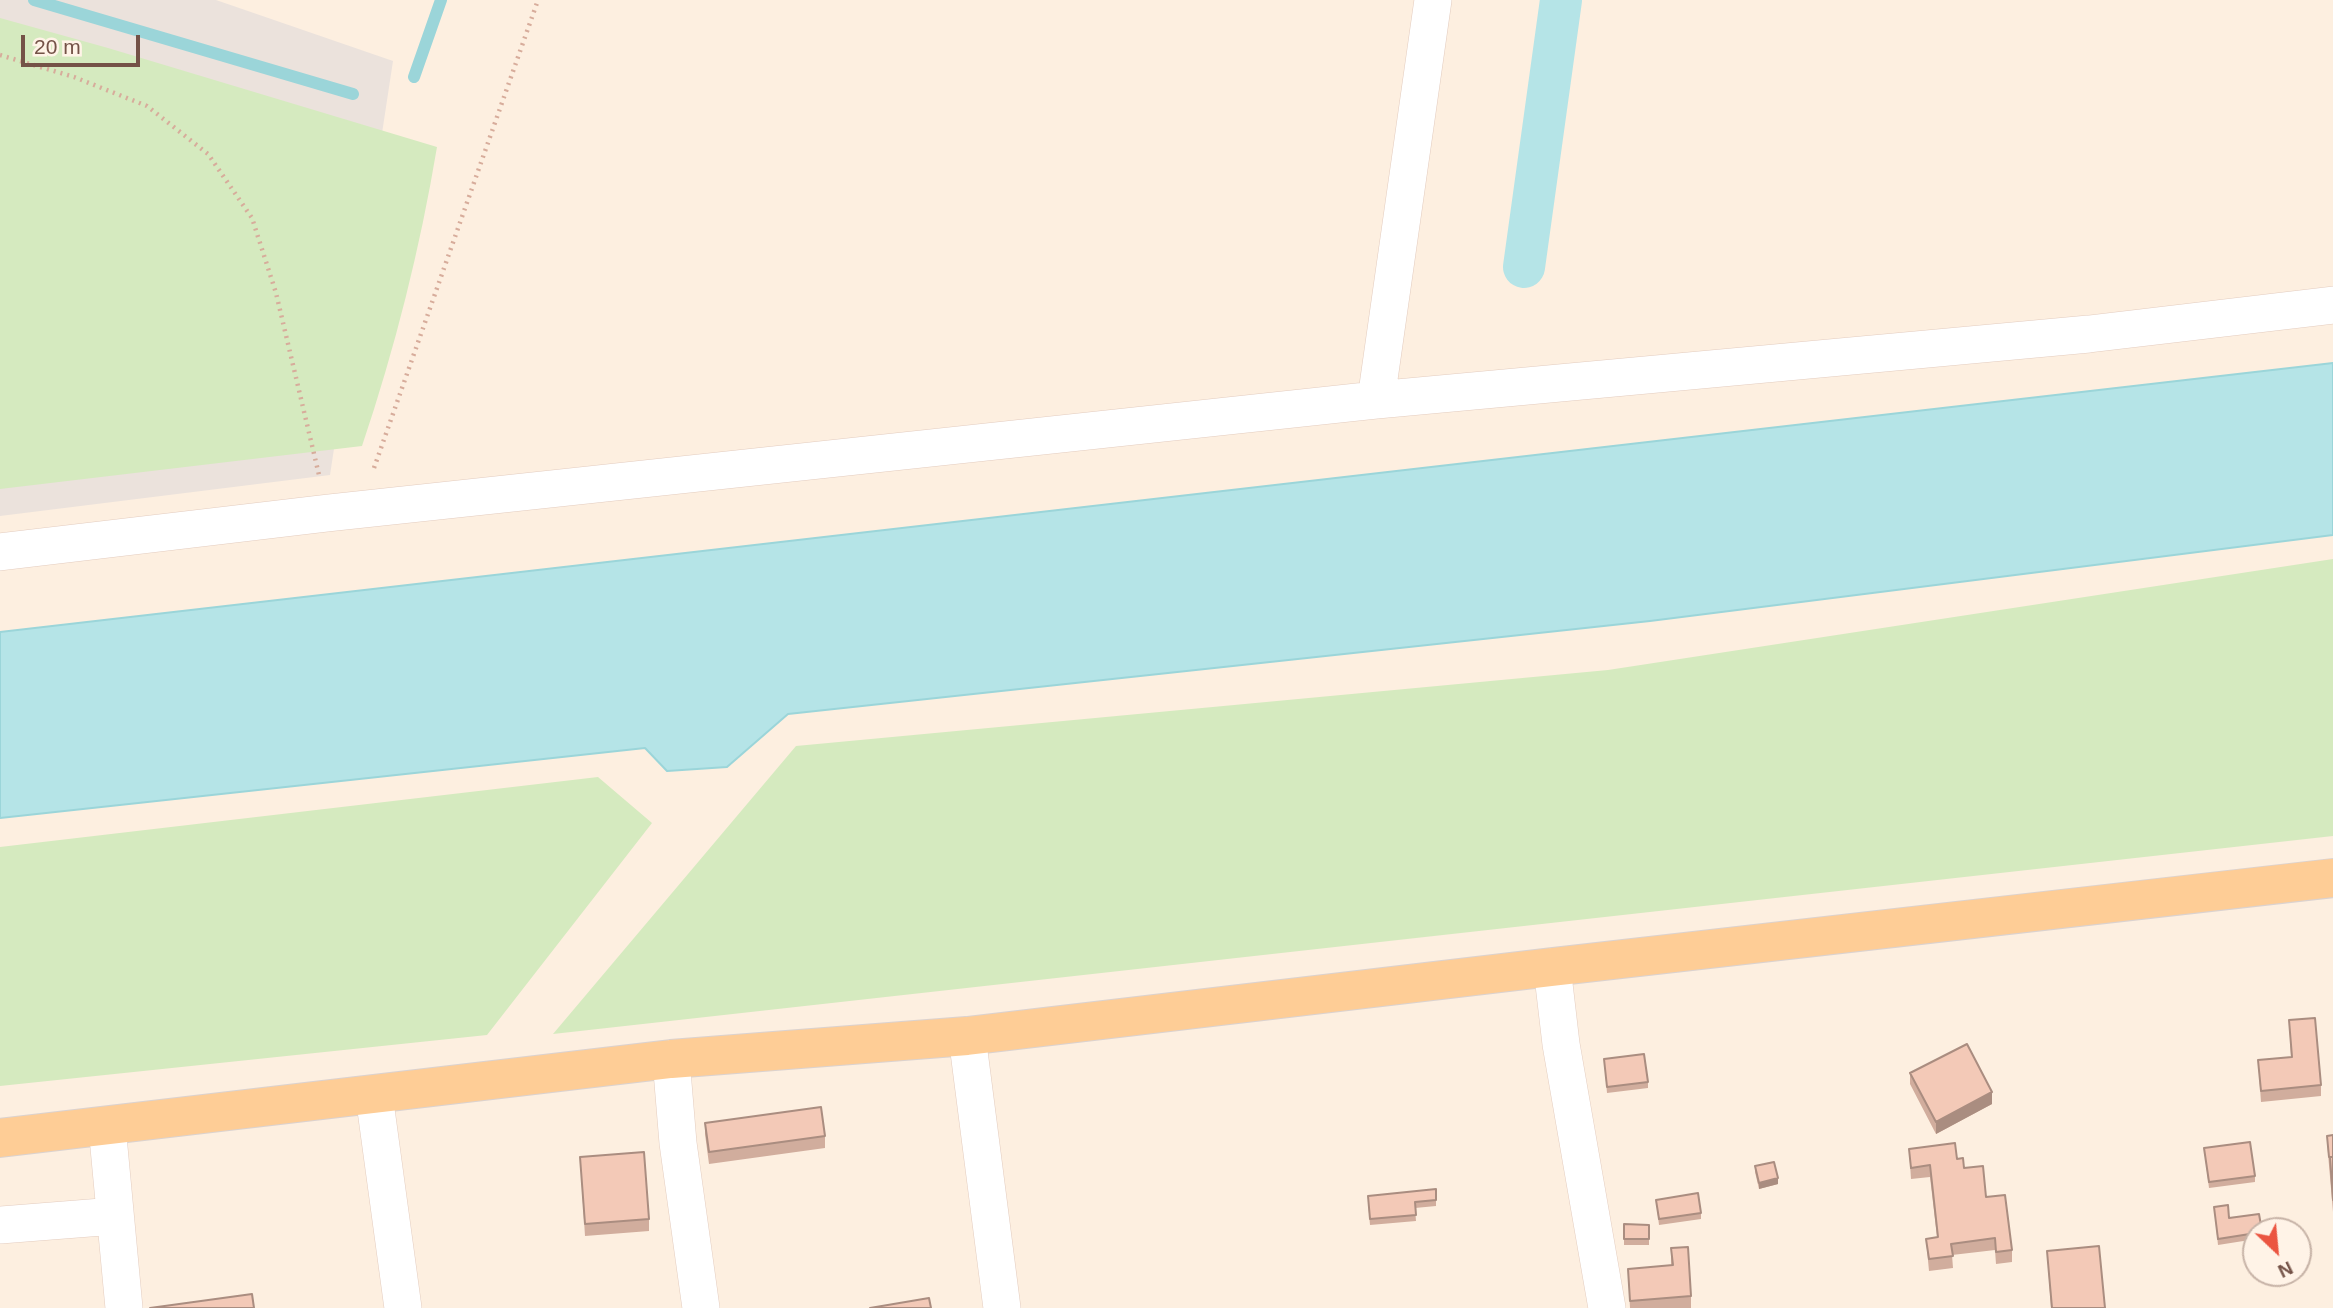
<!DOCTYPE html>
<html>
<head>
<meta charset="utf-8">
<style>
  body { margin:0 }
  #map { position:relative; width:2333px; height:1308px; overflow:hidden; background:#fdefe0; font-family:Helvetica,sans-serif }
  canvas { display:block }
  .north { position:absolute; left:2242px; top:1217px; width:70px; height:70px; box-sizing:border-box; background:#fff3e7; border:2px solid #c7b3a7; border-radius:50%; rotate:154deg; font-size:19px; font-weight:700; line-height:28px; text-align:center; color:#745247 }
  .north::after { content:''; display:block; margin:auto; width:24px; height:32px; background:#eb5541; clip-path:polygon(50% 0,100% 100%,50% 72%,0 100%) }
  .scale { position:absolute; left:21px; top:35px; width:119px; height:32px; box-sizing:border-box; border:4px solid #745247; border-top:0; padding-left:9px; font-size:21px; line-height:24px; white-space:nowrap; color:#745247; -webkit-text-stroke:5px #fff3e7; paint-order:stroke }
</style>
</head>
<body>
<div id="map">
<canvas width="2333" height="1308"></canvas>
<div class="north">N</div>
<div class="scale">20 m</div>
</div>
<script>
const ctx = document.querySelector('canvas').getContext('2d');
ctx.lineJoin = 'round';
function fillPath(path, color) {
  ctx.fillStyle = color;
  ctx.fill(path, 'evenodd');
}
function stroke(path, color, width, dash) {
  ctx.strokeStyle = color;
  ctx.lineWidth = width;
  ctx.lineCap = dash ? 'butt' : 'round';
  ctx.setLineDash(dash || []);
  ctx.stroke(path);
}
const industrial = new Path2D(`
  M0 0H216L393 61 330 475 0 516Z`);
const green = new Path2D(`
  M0 18 108 48 437 147C420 249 395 348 362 446L0 489Z
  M2333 559V836L553 1034 796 746 1608 670Z
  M598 777 652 823 487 1035 0 1086V847Z`);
const water = new Path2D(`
  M2333 363V535L1650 621 788 714 727 767 667 771 645 748 0 818V632Z`);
const stream = new Path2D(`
  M34 0 353 94
  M414 77 441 0`);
const canal = new Path2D(`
  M1524 267 1561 0`);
const path = new Path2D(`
  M0 55 74 77 147 106 208 154 252 218 276 293 319 475
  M374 468 538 0`);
const minor = new Path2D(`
  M1376 400 1433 0
  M0 552 328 513 1376 400 2089 334 2333 305
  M1552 967 1561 1044 1607 1308
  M967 1036 1002 1308
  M671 1059 678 1143 701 1308
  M374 1095 403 1308
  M107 1126 124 1308
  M0 1225 115 1216`);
const primary = new Path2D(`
  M0 1138 671 1059 967 1036 1552 967 2333 878`);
const wall = new Path2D(`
  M2289 1020 2321 1085V1096L2261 1102 2258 1060 2291 1057Z
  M1604 1059 1648 1082V1088L1607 1093Z
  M1910 1073 1992 1104 1936 1134 1910 1084Z
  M705 1123 825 1136V1148L709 1164 705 1134Z
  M2333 1135V1212L2327 1142Z
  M2204 1148 2255 1176V1182L2209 1188Z
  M1909 1149 1957 1159 1986 1197 2012 1250V1262L1996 1264 1995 1250 1952 1255 1953 1268 1929 1271 1926 1239 1937 1237 1930 1177 1911 1179Z
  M580 1157 649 1219V1231L585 1236Z
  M1755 1166 1778 1184 1759 1189 1755 1172Z
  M1436 1189V1206L1415 1208 1416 1221 1370 1225 1368 1202Z
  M1656 1200 1701 1213V1219L1659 1225Z
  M2214 1207 2229 1218 2256 1231V1239L2218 1245Z
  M1624 1224 1649 1225V1245H1624Z
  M1671 1248 1691 1296V1308H1630L1628 1269 1671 1265Z
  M2047 1251 2105 1308H2051Z`);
const shadedWall = new Path2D(`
  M1992 1092V1104L1936 1134V1122Z
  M1778 1178V1184L1759 1189V1183Z`);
const building = new Path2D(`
  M2315 1018 2321 1085 2261 1091 2258 1060 2292 1057 2289 1020Z
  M1967 1044 1992 1092 1936 1122 1910 1073Z
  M1644 1054 1648 1082 1607 1087 1604 1059Z
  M821 1107 825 1136 709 1152 705 1123Z
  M2333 1135V1157H2329L2327 1136Z
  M2250 1142 2255 1176 2209 1182 2204 1148Z
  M1955 1143 1957 1159 1963 1158 1964 1168 1983 1166 1986 1197 2005 1195 2012 1250 1996 1252 1995 1238 1951 1244 1953 1256 1929 1259 1926 1239 1938 1237 1930 1165 1911 1168 1909 1149Z
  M644 1152 649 1219 585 1224 580 1157Z
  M2330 1157H2333V1200Z
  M1774 1162 1778 1178 1759 1183 1755 1166Z
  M1436 1189V1200L1415 1202 1416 1215 1370 1219 1368 1196Z
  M1698 1193 1701 1213 1659 1219 1656 1200Z
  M2228 1205 2229 1218 2259 1214 2262 1231H2256V1233L2218 1239 2214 1207Z
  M1624 1224 1649 1225V1239H1624Z
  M2099 1246 2105 1308H2052L2047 1251Z
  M1688 1247 1691 1296 1630 1301 1628 1269 1673 1265 1671 1248Z
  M252 1294 254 1308H150Z
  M929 1298 931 1308H870Z`);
fillPath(industrial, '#ebe2dc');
fillPath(green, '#d5eabf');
fillPath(water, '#b5e4e7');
stroke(water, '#9bd5d9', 2);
stroke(stream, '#9bd5d9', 12);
stroke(canal, '#b5e4e7', 42);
stroke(minor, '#e3ccbf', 38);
stroke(primary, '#dbd2cf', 40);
stroke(path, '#d7ac9b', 4.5, [2, 5]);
stroke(minor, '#fff', 37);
stroke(primary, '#fecd96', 38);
fillPath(wall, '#d1ad9d');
fillPath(shadedWall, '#aa8d80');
fillPath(building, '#f3c9b7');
stroke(building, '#aa8d80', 2);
</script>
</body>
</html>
